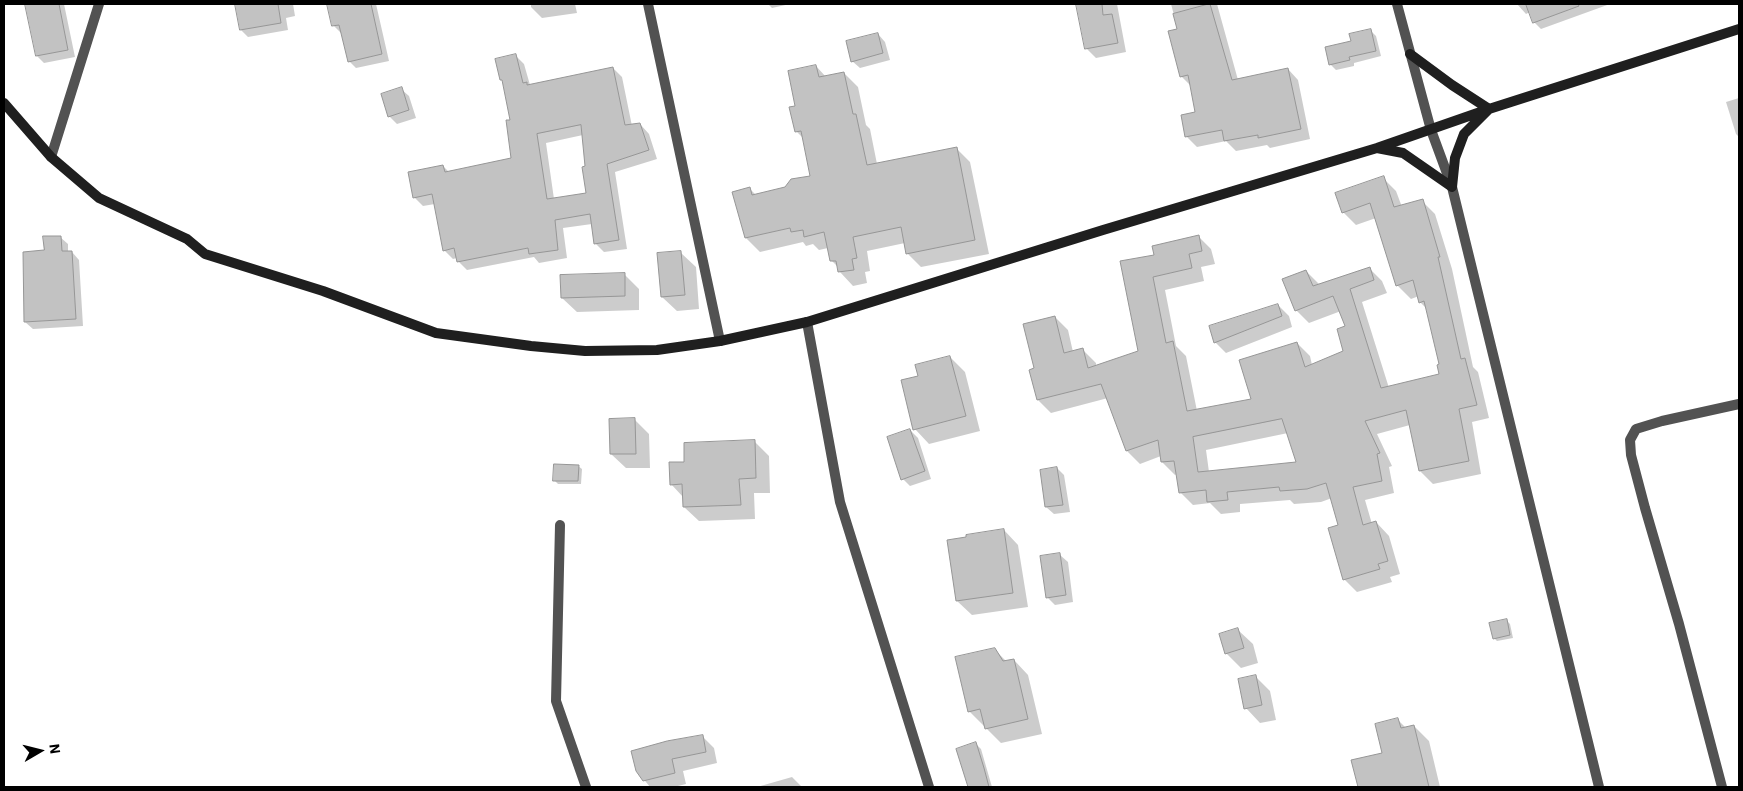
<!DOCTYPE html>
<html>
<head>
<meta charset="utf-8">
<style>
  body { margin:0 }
  #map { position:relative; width:1743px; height:791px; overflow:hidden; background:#fff; font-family:"IBM Plex Sans",sans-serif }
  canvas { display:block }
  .frame { position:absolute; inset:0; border:5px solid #000; pointer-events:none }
  .north { position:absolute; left:15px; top:726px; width:50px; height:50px; -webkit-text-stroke:4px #fff; paint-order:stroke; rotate:82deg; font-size:14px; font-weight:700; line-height:20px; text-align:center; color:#000 }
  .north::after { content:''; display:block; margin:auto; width:18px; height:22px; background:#000; clip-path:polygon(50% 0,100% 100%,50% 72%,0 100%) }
</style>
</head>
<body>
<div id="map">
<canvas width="1743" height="791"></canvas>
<div class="frame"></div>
<div class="north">N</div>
</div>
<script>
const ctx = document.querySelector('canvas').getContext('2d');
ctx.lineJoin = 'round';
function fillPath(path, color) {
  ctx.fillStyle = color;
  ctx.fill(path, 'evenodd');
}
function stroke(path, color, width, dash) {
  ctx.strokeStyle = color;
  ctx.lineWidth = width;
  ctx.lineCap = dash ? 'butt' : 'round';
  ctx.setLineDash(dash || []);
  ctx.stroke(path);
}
const shadow = new Path2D(`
  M26 4H64L75 57 44 63 37 56Z
  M236 4H293L295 16 286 18 288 30 248 37 241 30Z
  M329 4H376L389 61 356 68 349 61 341 33 334 26Z
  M531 4H575L577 13 542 18 531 7Z
  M768 4H790L772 8Z
  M1078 4H1117L1126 52 1096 58 1086 48Z
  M1171 4H1217L1238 80 1288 69 1298 80 1310 139 1270 148 1267 145 1236 151 1226 141 1197 147 1187 137 1196 113 1191 86 1181 76 1178 30Z
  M1517 4H1610L1541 29 1534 22 1530 12 1526 14Z
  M1370 30 1376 36 1381 56 1354 63V66L1336 70 1330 64 1352 42Z
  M878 34 885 42 890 60 860 68 852 61Z
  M515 55 524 64 530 85 613 68 622 77 632 126 640 124 649 134 657 159 615 172 627 249 604 252 595 243 592 224 563 228 567 258 539 263 534 257 467 270 458 261 457 258 453 259 444 250 435 204 423 206 414 197 443 166 449 172 513 158 512 121ZM583 135 587 194 554 199 546 143Z
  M816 66 826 77 844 73 858 87 866 125 870 129 877 164 956 148 970 162 989 254 921 267 907 253 905 243 867 251 870 271 865 272 867 283 853 286 840 272 839 268 831 260 828 248 819 250 813 244 806 246 803 242 760 252 746 238 749 188 756 195 785 188 812 176 804 139 796 131 797 107Z
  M401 89 409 96 416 118 397 124 390 117 382 95Z
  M1739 98V137L1736 134 1726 102Z
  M1383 178 1396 191 1402 207 1422 201 1435 214 1452 269 1473 367 1478 372 1489 418 1472 422 1481 474 1433 484 1420 471 1410 425 1377 434 1392 466 1389 467 1394 493 1365 500 1372 524 1376 522 1389 536 1400 574 1390 577 1392 582 1357 592 1344 579 1340 526 1332 498 1321 502 1294 504 1290 500 1240 504V512L1221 514 1210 503 1193 505 1180 492 1177 474 1175 475 1162 462 1161 456 1140 464 1127 451 1108 398 1051 413 1038 400 1036 369 1055 317 1068 330 1073 352 1083 350 1096 363V366L1139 352 1155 256 1198 236 1211 249 1215 264 1201 267 1204 281 1165 290 1176 346 1186 356 1197 411 1253 400 1297 343 1310 356 1312 365 1345 352 1347 327 1341 311 1309 323 1296 310 1306 271 1319 284 1369 268 1382 281 1387 293 1362 302 1389 388 1441 375 1440 365 1427 309 1420 302 1419 296 1411 299 1398 286 1376 218 1356 225 1343 212ZM1288 433 1298 463 1209 472 1206 450Z
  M60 237 68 244V252H72L79 260 83 326 33 329 25 322 45 251Z
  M681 253 696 267 699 309 677 311 662 297Z
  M624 274 639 289V310L577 312 562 298Z
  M1278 305 1289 316 1292 327 1226 353 1215 342Z
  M950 357 965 372 980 431 929 444 915 429 920 377Z
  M635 420 649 434 650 468H626L611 454Z
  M910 430 918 438 931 479 910 486 903 479Z
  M754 441 769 456 770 493H754L755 519 699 521 684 507 683 497 671 484 686 463Z
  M578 466 582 469 581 484H558L554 480Z
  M1057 468 1064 475 1070 512 1054 514 1046 507Z
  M1004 530 1018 545 1028 607 972 615 957 601Z
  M1060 555 1068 562 1073 602 1055 605 1048 598Z
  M1506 620 1510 624 1513 638 1497 641 1494 638Z
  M1238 630 1253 644 1258 663 1241 668 1226 653Z
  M994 649 1007 662 1014 660 1028 675 1042 734 1001 743 986 728 985 726H984L969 711Z
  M1255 676 1270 691 1276 720 1260 723 1246 708Z
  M1398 720 1406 728 1414 726 1429 741 1440 787H1359L1353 761 1383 754Z
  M702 736 714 748 717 763 683 771 686 784 674 787H650L637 771Z
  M976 744 981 749 992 787H970L966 771Z
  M792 777 802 787H757Z`);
const building = new Path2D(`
  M25 4H59L68 50 36 56Z
  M235 4H278L281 23 240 30Z
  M327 4H371L382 54 348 62 339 25 332 26Z
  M1076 4H1102L1103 15 1112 14 1118 43 1085 49Z
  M1210 4 1232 80 1288 68 1301 129 1258 138V135L1224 141 1222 130 1185 137 1181 115 1195 112 1188 75 1180 77 1168 31 1177 29 1173 14Z
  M1526 4H1578L1579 6 1533 23Z
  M1371 29 1376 51 1349 57 1350 60 1329 65 1325 47 1351 41 1349 34Z
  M878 33 883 53 851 62 846 41Z
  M516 54 523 83 527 82V85L613 67 625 125 640 123 649 150 607 164 619 240 594 244 590 214 555 220 558 250 529 254 528 248 457 262 454 248 443 251 432 194 413 198 408 172 443 165 445 172 511 158 506 120H510L502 80H500L495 59ZM581 125 585 166 582 167 586 193 547 199 537 134Z
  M816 65 819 77 844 72 853 114H856L867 165 957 147 975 240 906 254 901 227 853 237 857 258 852 259 854 270 838 272 836 261H830L824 232 804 237 803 230 791 232 790 228 745 238 732 192 750 187 752 195 785 187 791 179 810 176 801 131 795 132 789 107 795 106 788 71Z
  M402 87 409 110 388 117 381 94Z
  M1384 176 1394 207 1423 199 1440 257H1438L1461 359 1465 358 1477 405 1459 409 1469 461 1419 471 1406 410 1365 421 1380 453 1377 454 1382 481 1353 487 1363 525 1376 521 1388 561 1378 564 1380 569 1343 580 1328 528 1338 525 1326 483 1307 489 1280 491 1279 487 1227 492 1228 500 1207 502 1206 490 1179 493 1174 461 1161 462 1158 440 1126 451 1101 384 1037 400 1029 370 1034 368 1023 324 1055 316 1064 353 1083 348 1088 368 1138 351 1120 261 1154 255 1152 246 1199 235 1202 251 1189 254 1192 268 1153 277 1166 343 1173 341 1187 411 1251 399 1239 360 1297 342 1305 367 1343 351 1337 329 1345 326 1333 296 1295 311 1282 279 1306 270 1313 286 1370 267 1374 280 1350 289 1381 388 1439 374 1437 365 1439 364 1424 301 1419 303 1413 280 1396 286 1370 203 1342 213 1335 193ZM1282 419 1296 462 1198 472 1193 437Z
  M43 236H61L62 251H72L76 319 24 322 23 252 44 250Z
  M681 251 685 295 661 297 657 253Z
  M625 273V296L561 298 560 275Z
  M1278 304 1282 316 1214 343 1209 326Z
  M950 356 966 416 913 430 901 380 918 376 915 365Z
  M635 418 636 454H610L609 419Z
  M910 429 925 471 901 480 887 437Z
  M755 440 756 478 739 479 741 505 683 507 682 484 670 485 669 462H684V443Z
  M554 464 579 465 578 481H553Z
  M1057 467 1063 505 1045 507 1040 470Z
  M1004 529 1013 593 956 601 947 540 966 537V535Z
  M1060 553 1066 595 1046 598 1040 556Z
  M1507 619 1510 635 1493 639 1489 623Z
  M1238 628 1244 648 1225 654 1219 634Z
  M995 648 1003 661 1014 659 1028 719 985 729 980 709 968 712 955 657Z
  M1256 675 1262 705 1244 709 1238 679Z
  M1398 718 1401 728 1414 725 1429 787H1358L1351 760 1382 753 1375 724Z
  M703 735 706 752 672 759 675 773 643 781 636 771 631 751 667 741Z
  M976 742 984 768 989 787H968L956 749Z`);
const service = new Path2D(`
  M1722 787 1679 624 1645 508 1631 455 1630 440 1636 429 1662 421 1739 404`);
const minor = new Path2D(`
  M648 4 720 341
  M1397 4 1431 130 1452 187 1599 787
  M51 157 99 4
  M807 322 840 502 929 787
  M560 525 556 701 586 787`);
const secondary = new Path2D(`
  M4 103 51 157 99 198 187 239 205 254 323 291 436 333 531 346 585 351 657 350 720 341 807 322 1103 230 1377 148 1489 109 1739 29
  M1377 148 1403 153 1452 187 1455 158 1464 134 1489 109 1452 85 1410 54`);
fillPath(shadow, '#0003');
fillPath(building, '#c2c2c2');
stroke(building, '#969696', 1);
stroke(service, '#525252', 10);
stroke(minor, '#525252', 10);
stroke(secondary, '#1f1f1f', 10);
</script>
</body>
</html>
